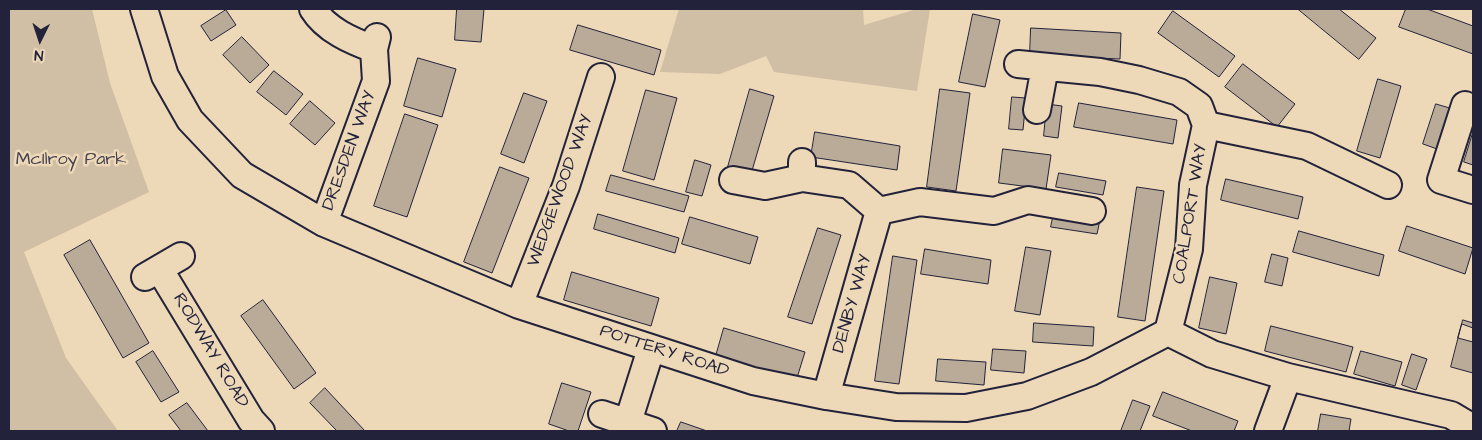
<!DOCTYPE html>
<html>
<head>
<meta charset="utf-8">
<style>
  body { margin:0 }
  #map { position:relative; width:1482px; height:440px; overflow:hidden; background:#edd8b7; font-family:"Architects Daughter",sans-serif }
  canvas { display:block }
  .frame { position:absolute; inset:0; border:10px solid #22223b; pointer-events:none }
  .north { position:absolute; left:15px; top:15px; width:50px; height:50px; -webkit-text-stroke:4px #edd8b7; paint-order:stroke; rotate:184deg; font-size:14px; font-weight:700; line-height:20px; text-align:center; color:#22223b }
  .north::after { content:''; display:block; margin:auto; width:18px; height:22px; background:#22223b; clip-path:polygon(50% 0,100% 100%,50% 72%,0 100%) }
</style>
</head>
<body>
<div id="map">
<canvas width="1482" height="440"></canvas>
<div class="frame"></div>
<div class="north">N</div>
</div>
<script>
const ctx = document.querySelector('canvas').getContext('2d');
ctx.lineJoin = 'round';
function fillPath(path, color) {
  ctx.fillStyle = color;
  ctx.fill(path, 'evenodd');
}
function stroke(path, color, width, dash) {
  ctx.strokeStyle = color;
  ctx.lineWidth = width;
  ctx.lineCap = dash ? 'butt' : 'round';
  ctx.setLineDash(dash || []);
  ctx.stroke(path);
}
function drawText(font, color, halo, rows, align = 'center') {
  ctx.font = font + ' "Architects Daughter",sans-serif';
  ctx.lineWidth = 5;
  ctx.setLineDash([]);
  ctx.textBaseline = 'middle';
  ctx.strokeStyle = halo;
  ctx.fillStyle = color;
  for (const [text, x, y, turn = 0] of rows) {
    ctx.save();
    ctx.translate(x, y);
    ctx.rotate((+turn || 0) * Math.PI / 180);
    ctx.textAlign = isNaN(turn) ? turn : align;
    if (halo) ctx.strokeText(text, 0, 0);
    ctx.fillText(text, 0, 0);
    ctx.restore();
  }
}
const green = new Path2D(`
  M9 9H92L110 83 149 192 24 252 66 358 118 431H9Z
  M679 9H863L864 25 917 9H930L917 91 774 72 766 56 720 74 660 72Z`);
const building = new Path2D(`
  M457 9H484L481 42 455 40Z
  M1298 9H1339L1376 38 1359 59Z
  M1406 9H1427L1473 26V54L1399 27Z
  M226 10 236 25 211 41 201 26Z
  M1173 11 1235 56 1219 77 1158 33Z
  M973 14 1000 20 985 87 959 82Z
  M578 25 661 50 654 75 570 50Z
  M1031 28 1121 33 1120 59 1030 55Z
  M242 37 269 65 250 83 223 55Z
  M418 58 456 69 442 117 404 106Z
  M1243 64 1295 104 1277 127 1225 87Z
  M274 71 303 94 286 115 257 92Z
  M1378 79 1401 86 1380 158 1357 151Z
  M750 89 774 96 751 174 728 167Z
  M940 89 970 93 956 191 927 187Z
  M646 90 677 98 654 180 623 171Z
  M524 93 547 101 524 163 501 154Z
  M1012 97 1026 98 1023 130 1009 129Z
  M310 101 335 123 315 145 290 124Z
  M1079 103 1177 120 1173 144 1074 127Z
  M1047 104 1062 106 1058 138 1044 136Z
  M1436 104 1453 109 1440 150 1423 144Z
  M405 114 438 125 407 217 374 206Z
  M815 132 900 146 897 170 811 157Z
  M1473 132V165L1464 162Z
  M1003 149 1051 155 1046 189 999 183Z
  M695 160 711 165 702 196 686 192Z
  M500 167 529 178 492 273 464 262Z
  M1059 173 1106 181 1103 195 1056 187Z
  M611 175 689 196 684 212 606 191Z
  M1226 179 1303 197 1298 219 1221 200Z
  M1137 187 1164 191 1145 321 1118 317Z
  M1054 212 1100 220 1097 234 1051 227Z
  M598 214 679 238 675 253 594 229Z
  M690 217 758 237 750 264 682 244Z
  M1407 226 1473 248 1465 274 1399 251Z
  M818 228 841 235 812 324 788 317Z
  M1299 231 1384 255 1379 276 1293 252Z
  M90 240 149 343 123 358 64 255Z
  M1026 247 1051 251 1040 315 1015 311Z
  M925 249 991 260 988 284 921 274Z
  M1272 254 1288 258 1282 286 1265 282Z
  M893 256 917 260 899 384 875 381Z
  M572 272 659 298 651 326 564 300Z
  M1210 277 1237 283 1226 334 1199 328Z
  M263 300 316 373 294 389 241 316Z
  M1463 320 1473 323V373L1451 367Z
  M1034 323 1094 327 1093 346 1033 342Z
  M1462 324 1473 328V342L1458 338Z
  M1271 326 1353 347 1346 372 1265 351Z
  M724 328 805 352 796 381 716 356Z
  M993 349 1026 351 1024 373 991 370Z
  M153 351 179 392 161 402 136 362Z
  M1361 351 1402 362 1395 386 1354 374Z
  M1412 354 1427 359 1416 390 1402 385Z
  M938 359 986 362 984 385 936 381Z
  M562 383 591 392 578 431H569L549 424Z
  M325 388 365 431H337L310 403Z
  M1163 392 1238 421 1234 431H1192L1153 416Z
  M1133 400 1150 406 1140 431H1121Z
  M187 403 208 431H181L169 415Z
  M1321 414 1351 419 1349 431H1318Z
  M681 422 707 431H677Z`);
const minor = new Path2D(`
  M144 9 165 76 190 120 242 175 324 223 519 305 753 381 826 396 896 407 966 408 1027 396 1091 372 1168 332
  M313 9C326 30 352 41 374 49
  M1018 64 1100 72 1139 80 1179 92 1199 106 1206 125 1193 185 1189 249 1168 332
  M1465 105 1441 180 1473 190
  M1037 110 1045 67
  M1206 125 1307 146 1388 185
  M802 178 849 185 879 211 826 396
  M733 180 765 186 802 178V162
  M879 211 920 202 994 211 1028 200 1092 211
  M324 223 376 81 374 49 377 37
  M160 270 251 420 261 431
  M145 277 181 256
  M519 305 566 186 601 77
  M1168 332 1212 354 1288 377 1451 415 1473 428
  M602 414 653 431
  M628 422 651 349
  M1268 431 1288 377`);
const streetNames = [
  ["DRESDEN WAY",350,151,-70],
  ["WEDGEWOOD WAY",561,191,-70],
  ["COALPORT WAY",1191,214,-81],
  ["DENBY WAY",853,304,-74],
  ["RODWAY ROAD",210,351,59],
  ["POTTERY ROAD",664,352,18]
];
const parkNames = [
  ["McIlroy Park",71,160]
];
fillPath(green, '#d0bea5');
fillPath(building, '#baab98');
stroke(building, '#22223b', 1);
stroke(minor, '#22223b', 30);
stroke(minor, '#edd8b7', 26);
drawText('18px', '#22223b', '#edd8b7', streetNames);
drawText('18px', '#454150', '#edd8b7', parkNames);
</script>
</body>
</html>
